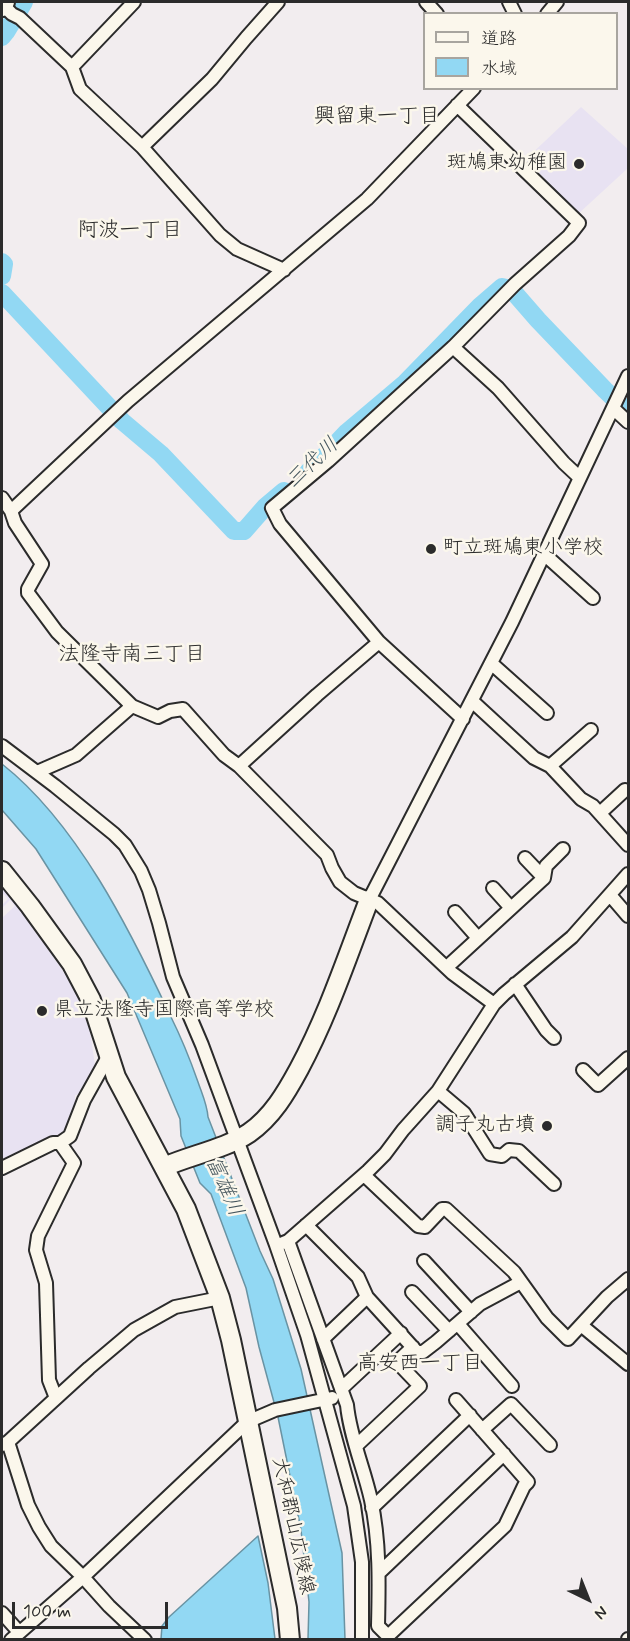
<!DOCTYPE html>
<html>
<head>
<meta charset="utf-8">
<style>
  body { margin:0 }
  #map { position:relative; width:630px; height:1641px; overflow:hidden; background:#f2edef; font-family:Mynerve,"Klee One",sans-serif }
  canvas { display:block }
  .frame { position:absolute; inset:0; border:3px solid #2b2b2b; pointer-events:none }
  .legend { position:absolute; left:423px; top:12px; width:195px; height:78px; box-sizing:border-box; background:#fbf7ec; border:2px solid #a8a59f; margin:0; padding:8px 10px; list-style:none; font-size:18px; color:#2b2b2b }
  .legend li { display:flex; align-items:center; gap:12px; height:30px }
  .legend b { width:30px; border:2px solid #a8a59f }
  .north { position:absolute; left:558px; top:1569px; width:60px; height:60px; -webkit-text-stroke:4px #fbf7ec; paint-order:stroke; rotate:137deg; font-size:16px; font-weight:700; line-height:24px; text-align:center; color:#2b2b2b }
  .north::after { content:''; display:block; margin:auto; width:21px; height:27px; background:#2b2b2b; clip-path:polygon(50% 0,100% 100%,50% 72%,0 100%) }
  .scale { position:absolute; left:12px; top:1602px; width:156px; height:27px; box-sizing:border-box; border:3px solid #2b2b2b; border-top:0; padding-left:8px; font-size:18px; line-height:21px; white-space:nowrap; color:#2b2b2b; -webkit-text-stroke:4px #fbf7ec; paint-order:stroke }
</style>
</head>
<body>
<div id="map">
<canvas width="630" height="1641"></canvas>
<div class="frame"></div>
<ul class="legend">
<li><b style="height:8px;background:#fbf7ec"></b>道路</li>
<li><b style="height:16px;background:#92d8f3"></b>水域</li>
</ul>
<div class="north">N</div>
<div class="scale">100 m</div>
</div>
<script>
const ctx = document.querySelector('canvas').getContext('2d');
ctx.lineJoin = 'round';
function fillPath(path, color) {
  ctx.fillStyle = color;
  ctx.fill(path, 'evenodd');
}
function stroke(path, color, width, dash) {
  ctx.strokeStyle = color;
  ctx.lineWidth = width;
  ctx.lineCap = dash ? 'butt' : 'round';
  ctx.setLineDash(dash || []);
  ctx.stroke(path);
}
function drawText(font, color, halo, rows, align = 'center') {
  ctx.font = font + ' Mynerve,"Klee One",sans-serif';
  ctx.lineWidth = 5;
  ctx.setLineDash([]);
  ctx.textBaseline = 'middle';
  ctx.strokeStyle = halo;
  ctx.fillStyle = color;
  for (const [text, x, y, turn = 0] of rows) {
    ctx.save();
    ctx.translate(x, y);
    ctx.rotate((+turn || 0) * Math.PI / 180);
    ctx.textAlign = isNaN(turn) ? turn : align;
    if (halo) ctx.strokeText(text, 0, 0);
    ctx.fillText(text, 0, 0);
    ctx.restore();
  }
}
const built = new Path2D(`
  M581 107 628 149V168L577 215 525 160Z
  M2 884 61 968 75 991 90 1031 96 1072 82 1094 75 1095V1106L63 1138 56 1135 2 1163V918L15 906 10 900 2 908V905L8 899 4 894 2 896Z`);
const water = new Path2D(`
  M2 764C77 823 130 930 170 1015 181 1037 190 1059 198 1082 202 1094 207 1104 208 1117L260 1251 273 1279 301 1369 342 1553 345 1639H308L309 1602 301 1530 278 1417 259 1347 246 1288 211 1194 200 1183 181 1136 180 1119 127 993 36 849 2 810Z
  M258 1536 268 1583 275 1639H161L162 1626 169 1617Z`);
const river = new Path2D(`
  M2 37 6 32 24 2
  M2 262 4 264 2 276
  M2 293 122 421 161 454 234 531H244L265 507 284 491
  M308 472 314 467 347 432 405 383 480 306 502 287 511 289 538 320 605 390 628 412`);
const street = new Path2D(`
  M426 2 437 14
  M509 2 515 14
  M3 5 12 14 20 18 72 67 80 89 142 147 220 235 237 249 284 270
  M547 14 557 2
  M72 67 134 2
  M474 88 367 199 128 401 11 511 15 523 42 564 28 589V593L57 632 132 706 158 717 170 711 183 709 224 755 239 766 327 855 332 868 340 882 354 893 378 903 452 973 494 1004
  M457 105 579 223 569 236 515 284 453 347 328 461 272 508 280 524 379 642 463 719
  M142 147 212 79 246 38 278 2
  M453 347 498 388 564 463 580 478
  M614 409 628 422
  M2 498 11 511
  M544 554 593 598
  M491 663 547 713
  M472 701 534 758 550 766 581 799 593 806 628 845
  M2 746 55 786 114 834 125 845 141 871 149 890 159 923 173 977 202 1045 276 1245 307 1335 354 1506 362 1562V1640
  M239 766 317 695 379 642
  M550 766 591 730
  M37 772 76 755 132 706
  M600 813 625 790
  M525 858 544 878
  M493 888 511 908
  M610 895 628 916
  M369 900 512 622 628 376
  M455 912 478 938
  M447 967 544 878 546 866 563 849
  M515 984 546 1030 554 1038
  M583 1070 598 1085 628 1058
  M438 1091 464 1113 490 1154 502 1156 509 1150 519 1151 554 1184
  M2 1168 53 1143H60L70 1136 84 1100 108 1057
  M364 1175 418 1226 425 1227 442 1209H446L514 1272 547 1318 568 1339 607 1297 628 1279
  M306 1225 358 1277 367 1297 417 1352H423L436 1342 480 1304 521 1282
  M288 1241 347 1405C350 1437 364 1468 371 1500 380 1541 379 1584 378 1626L388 1636 505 1526 524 1486 528 1482 456 1400
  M283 1243 288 1241 368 1171 385 1154 403 1130 438 1091 494 1004 504 994 572 937 628 874
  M424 1261 471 1312
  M412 1292 449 1331
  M458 1324 512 1386
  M581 1325 628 1364
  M323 1339 367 1297
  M341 1389 401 1333
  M56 1398 49 1380 46 1283 36 1250 38 1236 74 1163 60 1143
  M482 1430 511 1404 550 1445
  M8 1442 28 1505 39 1527 51 1546 83 1577 109 1606 145 1640
  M2 1445 8 1442 89 1368 134 1330 175 1307 220 1298
  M356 1446 420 1386 397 1362 413 1347
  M372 1508 470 1415
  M379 1573 504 1454
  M2 1613 19 1632
  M11 1640 83 1577 247 1422 275 1410 332 1398
  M628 1640V1639`);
const secondary = new Path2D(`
  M2 7 5 2
  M2 871 30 906 72 964 91 1000 116 1077 186 1209 220 1298 231 1340 287 1608 290 1640
  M164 1167C191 1155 225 1149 249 1133 272 1117 286 1093 299 1069 328 1015 347 957 369 900`);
const markers = [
  [579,164,6,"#2b2b2b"],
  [431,549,6,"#2b2b2b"],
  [42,1011,6,"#2b2b2b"],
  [547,1126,6,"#2b2b2b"]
];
const poiNames = [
  ["斑鳩東幼稚園",567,164],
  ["町立斑鳩東小学校",443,549,"left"],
  ["県立法隆寺国際高等学校",54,1011,"left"],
  ["調子丸古墳",535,1126]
];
const streetNames = [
  ["大和郡山広陵線",292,1526,78]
];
const neighbourhoodNames = [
  ["興留東一丁目",377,118],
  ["阿波一丁目",130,232],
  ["法隆寺南三丁目",132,656],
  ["高安西一丁目",420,1365]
];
const waterNames = [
  ["三代川",313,464,-43],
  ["富雄川",223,1187,66]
];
fillPath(built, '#e8e2f2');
fillPath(water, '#92d8f3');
stroke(water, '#6993a3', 1.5);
stroke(river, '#92d8f3', 18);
stroke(street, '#2b2b2b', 16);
stroke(secondary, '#2b2b2b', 22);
stroke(street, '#fbf7ec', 12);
stroke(secondary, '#fbf7ec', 18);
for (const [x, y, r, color] of markers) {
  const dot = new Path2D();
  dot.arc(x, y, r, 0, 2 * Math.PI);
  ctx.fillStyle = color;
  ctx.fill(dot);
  stroke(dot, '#fbf7ec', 2);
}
drawText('20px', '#2b2b2b', '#fbf7ec', poiNames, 'right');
drawText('20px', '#2b2b2b', '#fbf7ec', streetNames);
drawText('21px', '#2b2b2b', '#fbf7ec', neighbourhoodNames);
drawText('italic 21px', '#45565d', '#fbf7ec', waterNames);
</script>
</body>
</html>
